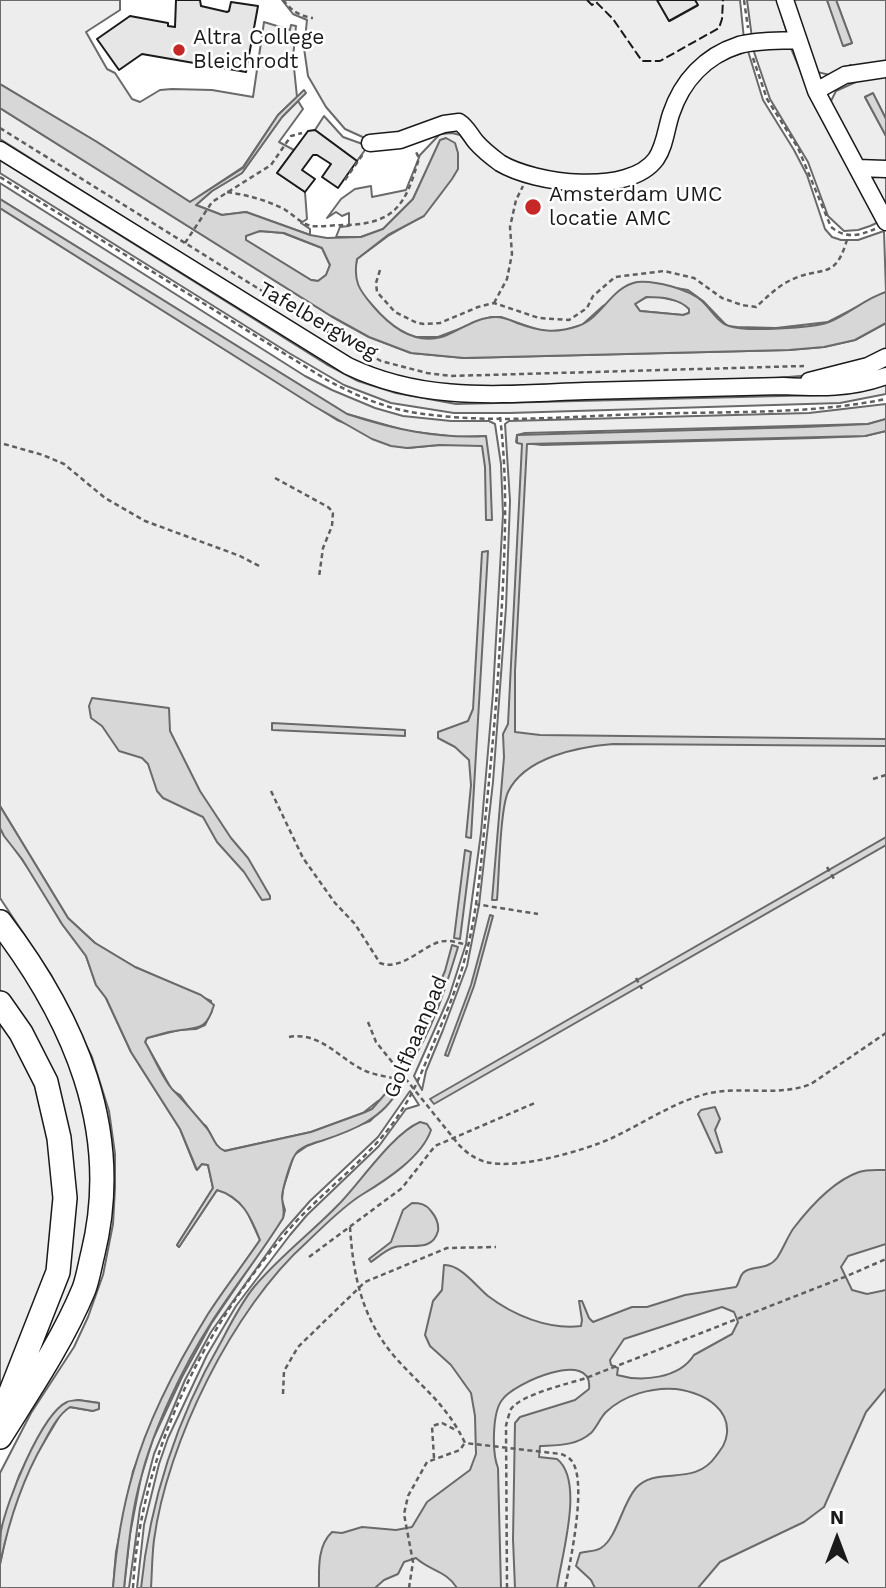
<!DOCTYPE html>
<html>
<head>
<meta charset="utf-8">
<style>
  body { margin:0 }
  #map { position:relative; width:886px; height:1588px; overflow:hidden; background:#fff; font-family:"Work Sans",sans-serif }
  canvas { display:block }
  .north { position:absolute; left:802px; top:1504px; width:70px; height:70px; -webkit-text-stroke:5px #fff; paint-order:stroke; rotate:0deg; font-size:19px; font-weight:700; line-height:28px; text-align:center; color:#1a1a1a }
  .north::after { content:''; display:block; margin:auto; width:24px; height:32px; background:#1a1a1a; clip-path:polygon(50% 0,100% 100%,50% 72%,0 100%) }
</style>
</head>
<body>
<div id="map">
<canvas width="886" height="1588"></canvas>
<div class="north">N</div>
</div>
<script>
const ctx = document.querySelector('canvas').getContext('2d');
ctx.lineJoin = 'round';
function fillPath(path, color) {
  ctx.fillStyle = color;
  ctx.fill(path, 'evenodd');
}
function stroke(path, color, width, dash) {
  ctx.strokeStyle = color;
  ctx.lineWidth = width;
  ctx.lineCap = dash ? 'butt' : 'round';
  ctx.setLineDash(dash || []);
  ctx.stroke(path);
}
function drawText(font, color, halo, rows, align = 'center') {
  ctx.font = font + ' "Work Sans",sans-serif';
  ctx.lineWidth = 5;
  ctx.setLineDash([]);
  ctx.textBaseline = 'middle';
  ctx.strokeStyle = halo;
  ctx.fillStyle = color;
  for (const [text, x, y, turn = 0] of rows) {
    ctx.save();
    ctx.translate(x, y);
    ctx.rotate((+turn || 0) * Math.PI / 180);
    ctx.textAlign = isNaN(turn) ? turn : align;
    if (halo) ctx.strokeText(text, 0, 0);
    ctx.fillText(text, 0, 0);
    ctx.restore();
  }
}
const built = new Path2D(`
  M0 0H120V10L86 32 107 69 115 73 132 99 140 102 160 90 172 89 212 90 253 97 264 22 290 30 291 25 296 26 293 58 297 97 278 115 243 167 190 202 97 142 0 84Z
  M282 0H657L670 21 697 6 695 0H740L744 39 701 59 657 146 640 166 604 177 540 172 499 157 468 122 408 134 367 139 345 129 326 107 308 76 304 48 307 20 293 14Z
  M747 0H777L788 36 752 38Z
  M793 0H827L844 46 852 43 836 0H886V119L873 94 865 97 886 136V209L830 103 836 91 858 81 851 65 830 75 817 72Z
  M790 46 813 100 879 222 870 226 858 230 844 231 828 216 808 162 770 99 753 49Z
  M748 51 763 100 794 150 807 175 825 229 832 237 841 240H858L884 231 886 292 828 322 776 328 737 327 727 326 703 301 688 290 639 282 603 306 582 325 562 331 544 332 501 317H491L438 337H415L400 332 385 320 357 288 354 274 357 259 388 236 424 215 442 192 433 157 413 199 383 229 361 237H336L340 227 349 226V213L342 216 336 212 327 218 341 199 355 189 371 186 372 197 406 190 420 155 440 134 452 133 460 135 482 159 569 188 615 190 651 172 683 98 701 75 722 60Z
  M298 101 303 109 279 142 294 150 277 173 305 192 307 219 301 223 310 229V235L246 212 222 215 196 205 212 191 242 173 282 117Z
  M0 108 331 316 369 337 411 353 464 358 789 350 824 347 855 340 886 323V354L823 374 777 378 464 387 421 383 378 372 350 360 0 139Z
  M324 116 343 137 368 146 357 161 315 130Z
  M0 160 326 364 358 381 396 393 456 404 822 395 886 384V394L840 403 509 413H454L391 403 344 385 289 353 0 173Z
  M0 183 305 376 332 390 375 408 403 416 451 421H489L495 424 501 464 503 514 493 693 481 833 466 944 449 997 414 1076 422 1090 426 1071 443 1030 467 966 479 905 493 782 506 607 510 501 505 424 509 421 809 413 886 404V419L868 424 525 433 517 435 516 442 542 445 815 438 865 436 886 431V1588H137L144 1525 159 1464 168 1438 207 1355 236 1306 290 1235 307 1215 379 1146 406 1109 419 1105 410 1091 378 1137 310 1201 281 1234 211 1332 185 1380 154 1454 140 1508 129 1588H124L130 1534 141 1477 153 1439 182 1377 211 1324 283 1218 285 1210 282 1200 283 1189 294 1155 307 1146 370 1121 396 1095 378 1101 363 1113 311 1132 224 1151 218 1148 206 1126 199 1121 180 1095 172 1090 145 1042 147 1038 179 1030 196 1029 205 1025 212 1011 211 1001 135 967 95 943 68 918 0 806V208L337 420 407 448 439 445H468L486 436 457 437 407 431 347 414 0 199Z
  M260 231 283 233 322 248 330 265 326 275 318 281 311 280 246 240V236L250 233Z
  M647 297H660L677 301 686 305 690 309 689 313 683 315 640 311 635 304Z
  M0 828 37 881 62 924 86 956 96 985 106 998 131 1052 180 1129 196 1169 202 1164 208 1165 213 1188 177 1245 179 1247 217 1190 225 1192 245 1207 260 1240 209 1313 182 1359 154 1418 133 1471 116 1552 113 1588H0V1564L9 1523 28 1469 62 1412 70 1407 93 1411 99 1403 78 1400 58 1409 33 1447 19 1476 0 1533V1473L31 1413 74 1347 88 1317 103 1275 113 1224 115 1188V1154L109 1111 92 1057 51 975 0 898Z
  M0 925 58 1021 97 1159 84 1278 44 1364 32 1324 0 1388Z`);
const water = new Path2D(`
  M827 0H836L852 43 843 46Z
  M0 84 97 142 190 202 243 168 278 115 304 90 306 93 282 117 242 173 212 191 196 205 222 215 246 212 310 235 327 238 361 237 383 229 413 199 440 140 446 138 455 143 458 153V169L452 179 424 216 388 235 357 259C353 281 359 290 373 306 391 327 417 347 447 335 463 328 478 317 496 317 504 317 510 320 517 323 539 331 555 334 578 326 602 318 611 287 637 282 654 280 689 289 702 301 710 308 718 323 729 326 745 332 813 328 829 322 849 314 866 298 886 292V323L855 340 824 347 789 350 464 358 411 353 369 337 331 316 0 108ZM260 231 284 233 322 248 330 265 326 275 318 281 311 280 246 240V236ZM646 297C662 297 678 298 689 309V313L683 315 640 311 635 304Z
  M873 93 886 119V136L865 97Z
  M0 199 347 414C393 429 437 439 486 436L490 466 492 520H486L485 467 482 446 439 445 407 448 391 446 372 439 314 406 0 208Z
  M886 419V431L865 436 527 444 515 671V732L540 735 886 739V746L613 744C578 747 525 757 508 792 500 810 499 877 497 900H492L504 757 503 734 508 724 522 444 517 443V435L805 427 868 424Z
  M488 551 471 838 466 837 471 785 469 760 455 747 438 738V732L468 721 473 709 482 552Z
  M92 698 169 708 170 731 200 791 231 838 248 858 270 896V899L262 900 244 872 217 842 203 817 163 798 157 791 148 764 142 758 119 751 102 726 91 718 89 706Z
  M272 723 405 730V736L272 730Z
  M0 806 68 918 95 943 135 967 201 995 214 1005C206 1031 199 1027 175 1031 166 1032 156 1036 147 1038L145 1042C153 1055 163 1080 173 1090 184 1101 195 1114 205 1126 213 1134 213 1146 225 1151L311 1132 363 1113 372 1109 392 1086 398 1089C385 1118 351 1131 324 1140 315 1143 300 1146 295 1155 290 1162 283 1188 282 1196 282 1204 285 1209 283 1218 261 1254 234 1287 211 1323 184 1365 153 1429 141 1478 131 1513 128 1551 124 1588H113C116 1549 122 1510 133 1473 148 1419 179 1361 208 1314 224 1289 243 1265 260 1240 251 1217 242 1197 217 1190L179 1247 177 1245 213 1188 208 1165 202 1164 197 1170 180 1129 131 1052 106 998 96 985 86 956 62 924 22 859 4 836 0 828Z
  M886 837V845L434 1104 430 1099Z
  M465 850 471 852 460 939 454 938Z
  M490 915 493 916 474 986 448 1056 445 1055 471 985Z
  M452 945 458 947C446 986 433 1031 409 1065L405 1063 445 971Z
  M715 1107 720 1119 715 1130 722 1152 716 1153 698 1114 701 1110Z
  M420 1122 427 1124 431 1130C422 1157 386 1180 363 1194 343 1206 324 1226 307 1242 233 1308 167 1443 154 1540 152 1556 152 1572 151 1588H141C150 1500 177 1418 221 1342 231 1323 241 1303 254 1287 279 1257 311 1233 338 1205 360 1183 392 1134 420 1122Z
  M886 1170V1244L848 1256 841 1267 852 1290 867 1294 886 1290V1388L866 1412 824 1507 804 1522 720 1562 698 1588H595L591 1580 576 1566 580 1553C587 1551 595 1552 601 1548 617 1538 622 1504 636 1488 657 1465 694 1488 716 1456 722 1448 726 1443 727 1433 728 1421 723 1412 715 1405 704 1395 690 1391 676 1389 652 1387 624 1395 606 1412 600 1418 597 1427 591 1433 576 1446 558 1445 540 1446L539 1457 557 1459C585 1481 561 1557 557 1588H515L513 1539 515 1423 520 1417 575 1400 589 1389C594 1348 513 1383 502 1400 492 1413 492 1453 498 1468L501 1588H457C447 1571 430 1571 416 1558L404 1562 398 1574 384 1580 375 1588H319C319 1570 317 1546 332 1532L342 1533 362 1527 396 1530 412 1527 427 1502 470 1470 476 1454 475 1416 471 1393 451 1365 430 1346 425 1335 433 1301 442 1290 444 1265C460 1264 476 1286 488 1296 513 1315 548 1330 581 1326L582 1320 579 1301H582L589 1318 593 1322 632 1307H647L685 1295 736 1287C740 1282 739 1277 743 1273 750 1265 767 1271 777 1258 783 1249 787 1238 793 1229 809 1208 833 1181 859 1172 867 1169 877 1170 886 1170ZM722 1307 734 1312 738 1322 732 1334 694 1355C679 1379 641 1382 617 1375L618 1368 611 1365 610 1360 624 1339Z
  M412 1203C420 1203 426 1204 431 1211 436 1217 439 1224 438 1231 432 1253 410 1243 395 1247 387 1249 378 1257 371 1262L369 1259 391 1242 403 1210Z
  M78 1400 99 1403V1409L93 1411 70 1407C58 1415 51 1429 44 1442 22 1480 9 1520 0 1564 0 1553 0 1541 1 1531 6 1503 41 1414 67 1402 68 1401 77 1400 78 1400Z`);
const building = new Path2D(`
  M176 0H200L201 6 227 12 229 11 231 2 258 6 246 72 142 54 119 70 97 39 130 16 168 23V26L175 27Z
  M657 0H695L698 5 669 21Z
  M315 130 357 161 338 188 322 177 331 164 317 155H313L302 170 315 179 305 192 277 173 308 131Z`);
const path = new Path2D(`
  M283 0C291 10 299 16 313 18
  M744 0 748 28
  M753 58 767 99 798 148 831 227C846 239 858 236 875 229
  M0 128 333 335 381 361 427 373 451 376 804 366
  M0 177 327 380C353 394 382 407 411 412 488 425 569 416 646 414 726 411 808 415 886 399
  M345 180 363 154
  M227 192C247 195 266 200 284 209 292 214 302 224 311 226 321 227 334 225 344 225 396 224 406 204 419 158L415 150
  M185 243 212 202 271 165 291 136 302 133
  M380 270 376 283 377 292 395 312 417 323 424 324 440 323 478 307 494 303 539 318 569 320 587 308 593 296 615 277 664 271 694 278 722 298 742 305 756 307C766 298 776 288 787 282 821 263 835 285 848 236
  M494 303 507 279 512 254 510 227 516 200 523 186
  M4 444 43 455 64 464 105 498 145 521 240 556 261 567
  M275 478 328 507 333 512 332 526 323 548 319 577
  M873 779 886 775
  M271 791 303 858 335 903 355 924 380 963C401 971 420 948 439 942 449 939 458 943 468 945
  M827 867 834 879
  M475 904 538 914
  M636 978 642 989
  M368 1022 376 1042 459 1145C467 1153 475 1159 486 1162 517 1170 583 1151 612 1138 644 1123 675 1101 710 1093 743 1086 778 1097 811 1084L886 1033
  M289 1037C322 1031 340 1061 368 1072 380 1076 394 1078 406 1081
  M350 1227C353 1275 362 1318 394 1356 422 1388 446 1403 465 1443L561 1454C564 1455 568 1457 570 1459 589 1476 570 1563 565 1588
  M309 1257 402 1188 435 1146 537 1102
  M283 1394 284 1371 298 1347 365 1282 447 1248 496 1247
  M434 1458 432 1426 442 1423 456 1430
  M133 1588C140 1454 204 1326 292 1226 328 1186 377 1153 405 1105 416 1087 424 1067 432 1047 444 1018 457 989 465 958 478 910 481 861 486 812 491 761 496 711 499 660 503 578 510 498 500 417
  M409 1588 413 1562 404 1514 408 1496 427 1462 460 1450 464 1444
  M507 1588 506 1426C507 1421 509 1414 511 1409 522 1394 568 1384 586 1378L847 1276 886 1259`);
const minor = new Path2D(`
  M785 0 816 91 886 222
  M816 91 845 75 886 69
  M370 143 400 140 444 124 459 122C467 127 470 135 476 142 483 150 492 157 500 163 535 184 629 196 656 159 665 146 666 129 671 114 682 81 705 56 739 45 757 40 779 41 798 40
  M0 150 348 366C425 403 502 394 585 391 651 389 717 388 783 386 820 388 851 389 886 376
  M857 168 886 169
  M809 381 868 366 886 357`);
const highway = new Path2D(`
  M0 922C74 1019 123 1130 93 1253 90 1265 88 1278 84 1289 62 1342 30 1389 0 1437
  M0 1003 21 1033 46 1082 59 1138 65 1198 58 1272 1 1417`);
const fence = new Path2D(`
  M587 0 592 5 596 2 613 19 642 61H660L719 28 722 19 723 0`);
const markers = [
  [179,50,7,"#c62828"],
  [533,207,9,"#c62828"]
];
const poiNames = [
  ["Altra College",193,38],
  ["Bleichrodt",193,62],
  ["Amsterdam UMC",549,195],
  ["locatie AMC",549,219]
];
const streetNames = [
  ["Tafelbergweg",318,321,30],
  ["Golfbaanpad",416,1037,-67]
];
fillPath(built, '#ededed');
stroke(built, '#6a6a6a', 2);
fillPath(water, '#d7d7d7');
stroke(water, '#6a6a6a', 2);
fillPath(building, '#e6e6e6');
stroke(building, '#1a1a1a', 2);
stroke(minor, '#1a1a1a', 19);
stroke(highway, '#1a1a1a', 26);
stroke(path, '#5f5f5f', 2.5, [5, 3.5]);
stroke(minor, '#fff', 16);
stroke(highway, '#fff', 23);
stroke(fence, '#1a1a1a', 2, [9, 3.5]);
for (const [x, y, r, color] of markers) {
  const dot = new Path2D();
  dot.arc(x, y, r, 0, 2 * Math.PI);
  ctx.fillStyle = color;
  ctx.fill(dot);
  stroke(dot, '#fff', 2.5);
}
drawText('21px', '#1a1a1a', '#fff', poiNames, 'left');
drawText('21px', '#1a1a1a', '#fff', streetNames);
</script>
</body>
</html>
